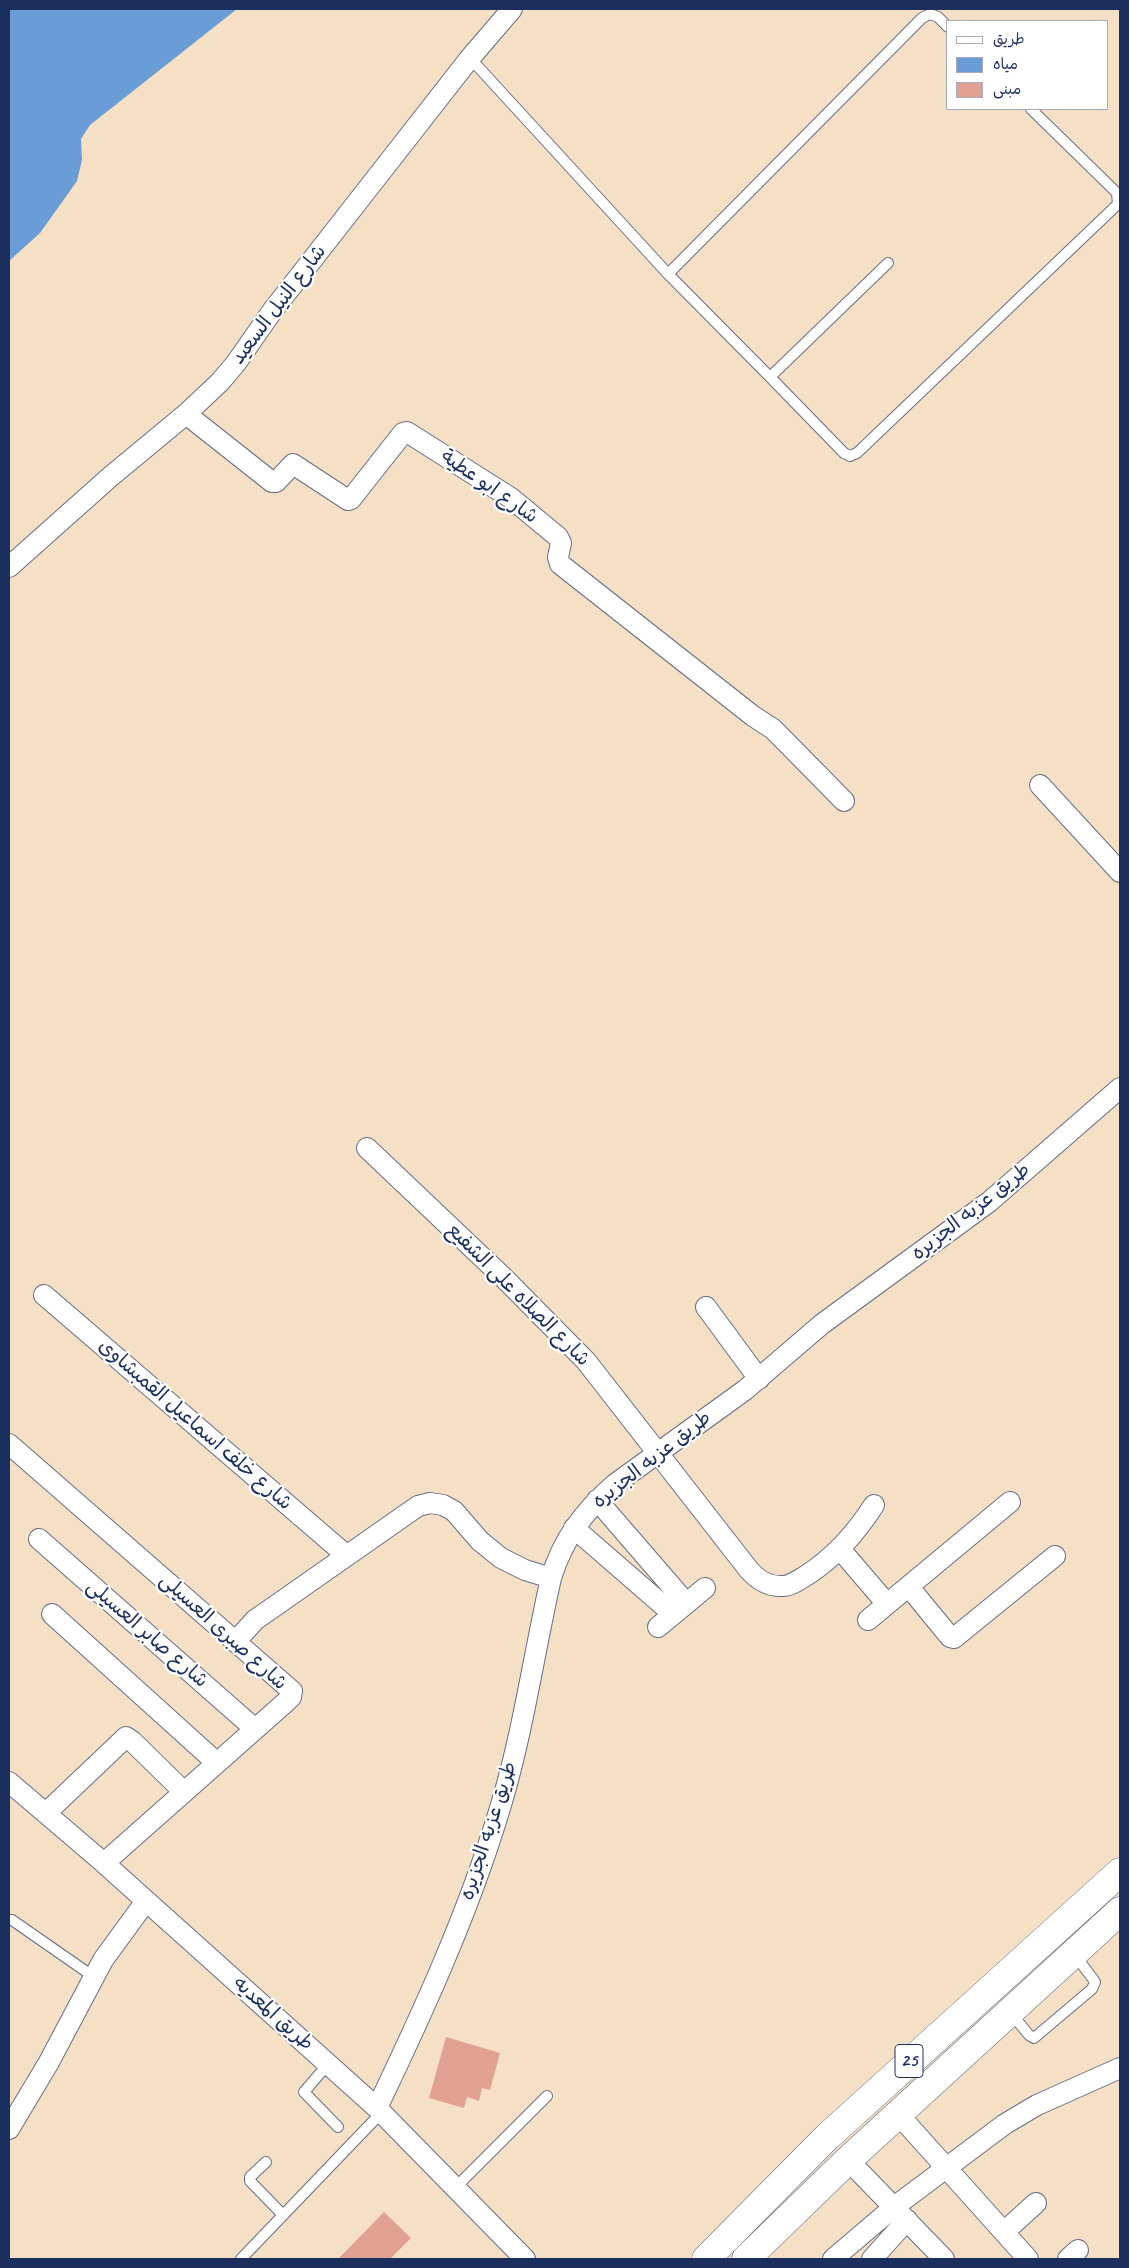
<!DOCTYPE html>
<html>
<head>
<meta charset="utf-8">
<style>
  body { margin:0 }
  #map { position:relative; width:1129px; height:2268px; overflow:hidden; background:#f5dfc5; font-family:Caveat,"Playpen Sans Arabic",sans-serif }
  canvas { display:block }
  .frame { position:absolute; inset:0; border:10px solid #1b2f5e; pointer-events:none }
  .legend { position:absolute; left:946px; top:20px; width:162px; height:90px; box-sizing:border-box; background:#fff; border:1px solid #a4acbf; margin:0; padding:6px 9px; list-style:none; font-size:15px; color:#1b2f5e }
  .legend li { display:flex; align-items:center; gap:10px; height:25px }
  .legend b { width:25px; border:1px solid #a4acbf }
</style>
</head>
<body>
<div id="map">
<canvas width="1129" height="2268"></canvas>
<div class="frame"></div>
<ul class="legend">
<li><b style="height:6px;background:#fff"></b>طريق</li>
<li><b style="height:14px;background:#6a9dd5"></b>مياه</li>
<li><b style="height:14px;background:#e1a192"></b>مبنى</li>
</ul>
</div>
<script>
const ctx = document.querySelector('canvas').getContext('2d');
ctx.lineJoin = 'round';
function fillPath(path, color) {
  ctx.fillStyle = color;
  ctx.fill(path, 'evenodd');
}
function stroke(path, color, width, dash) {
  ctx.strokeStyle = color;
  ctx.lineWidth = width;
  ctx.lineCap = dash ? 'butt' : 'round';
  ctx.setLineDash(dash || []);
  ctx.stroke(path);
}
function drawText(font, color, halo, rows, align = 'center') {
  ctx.font = font + ' Caveat,"Playpen Sans Arabic",sans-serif';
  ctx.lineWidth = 4.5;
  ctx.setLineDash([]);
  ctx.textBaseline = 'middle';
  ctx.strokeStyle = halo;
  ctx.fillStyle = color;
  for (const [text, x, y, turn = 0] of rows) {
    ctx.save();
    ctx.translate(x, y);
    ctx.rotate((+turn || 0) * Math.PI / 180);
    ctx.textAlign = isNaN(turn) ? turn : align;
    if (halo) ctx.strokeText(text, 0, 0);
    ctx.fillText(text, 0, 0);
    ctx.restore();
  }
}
const water = new Path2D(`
  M9 9H237L90 125 81 139 82 160 77 181 40 233 9 261Z`);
const building = new Path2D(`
  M446 2037 500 2053 490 2090 482 2088 479 2101 467 2097 464 2108 429 2098Z
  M384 2212 411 2238 390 2259H338Z`);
const lane = new Path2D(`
  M470 58 668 274 922 18 930 14 938 17 948 27
  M668 274 770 377 888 263
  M770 377 844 453 850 456 857 453 1118 204 1117 193 1031 109
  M12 1920 94 1977
  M1010 2012 1029 2035 1034 2038 1092 1989 1095 1982 1093 1979 1075 1955
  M328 2064 304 2092 338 2127
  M266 2162 250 2177V2181L283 2215
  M455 2188 547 2096
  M241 2259 382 2112`);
const street = new Path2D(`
  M186 414 272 482H276L293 464 348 500 351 499 403 433 407 432 511 498 558 537 561 543 558 557 560 564 753 716 773 729 844 801
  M9 567 110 477 186 414 220 382 236 363 273 310 470 58 512 9
  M1040 785 1120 872
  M367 1148 504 1278 586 1361 749 1570C758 1580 768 1587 783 1586 791 1586 800 1579 807 1575 835 1557 856 1533 874 1505
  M44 1295 346 1555
  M706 1307 759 1379
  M9 1444 292 1691 291 1697 287 1701 104 1863
  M597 1500 686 1603
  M574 1528 673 1614
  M39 1539 255 1729
  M840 1549 887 1604
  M909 1587 950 1637 954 1638 1055 1556
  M52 1614 217 1763
  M868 1620 1010 1502
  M658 1627 705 1588
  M236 1641 255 1620 418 1506 430 1503 443 1505 454 1511 480 1541 501 1558 525 1570 551 1578
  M9 1782 104 1863 377 2108 525 2259
  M46 1813 126 1737 132 1741 184 1792
  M377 2108C422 2014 466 1918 497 1818 522 1740 533 1658 551 1578 563 1539 584 1511 615 1484L745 1390 822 1324 989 1202 1120 1088
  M898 2114 1028 2259
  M9 2129 49 2062 103 1960 146 1901
  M848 2160 944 2259
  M1004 2232 1036 2203
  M833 2259 894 2207 1005 2124 1037 2105 1120 2068
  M872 2259 907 2220
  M1068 2259 1078 2250`);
const highway = new Path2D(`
  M706 2259 827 2137 1120 1872
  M746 2259 848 2160 1120 1911`);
const shields = [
  [909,2061,28]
];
const shieldNames = [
  ["25",909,2061]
];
const streetNames = [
  ["شارع النيل السعيد",279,305,-53],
  ["شارع ابو عطية",489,487,35],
  ["طريق عزبه الجزيره",971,1212,-38],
  ["شارع الصلاه على الشفيع",518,1295,45],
  ["شارع خلف اسماعيل القمبشاوى",195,1425,41],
  ["طريق عزبه الجزيره",652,1460,-38],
  ["شارع صبرى العسيلى",223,1632,42],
  ["شارع صابر العسيلى",147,1634,41],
  ["طريق عزبه الجزيره",489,1831,-72],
  ["طريق المعديه",273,2014,42]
];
fillPath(water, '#6a9dd5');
fillPath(building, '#e1a192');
stroke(lane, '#676d82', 12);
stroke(street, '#676d82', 22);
stroke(highway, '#676d82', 29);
stroke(lane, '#fff', 10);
stroke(street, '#fff', 20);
stroke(highway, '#fff', 28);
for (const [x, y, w] of shields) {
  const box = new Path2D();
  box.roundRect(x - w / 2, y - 16.5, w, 33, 4);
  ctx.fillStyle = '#fff';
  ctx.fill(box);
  stroke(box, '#1b2f5e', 1);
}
drawText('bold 19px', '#1b2f5e', null, shieldNames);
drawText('20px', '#1b2f5e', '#fff', streetNames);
</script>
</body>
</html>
